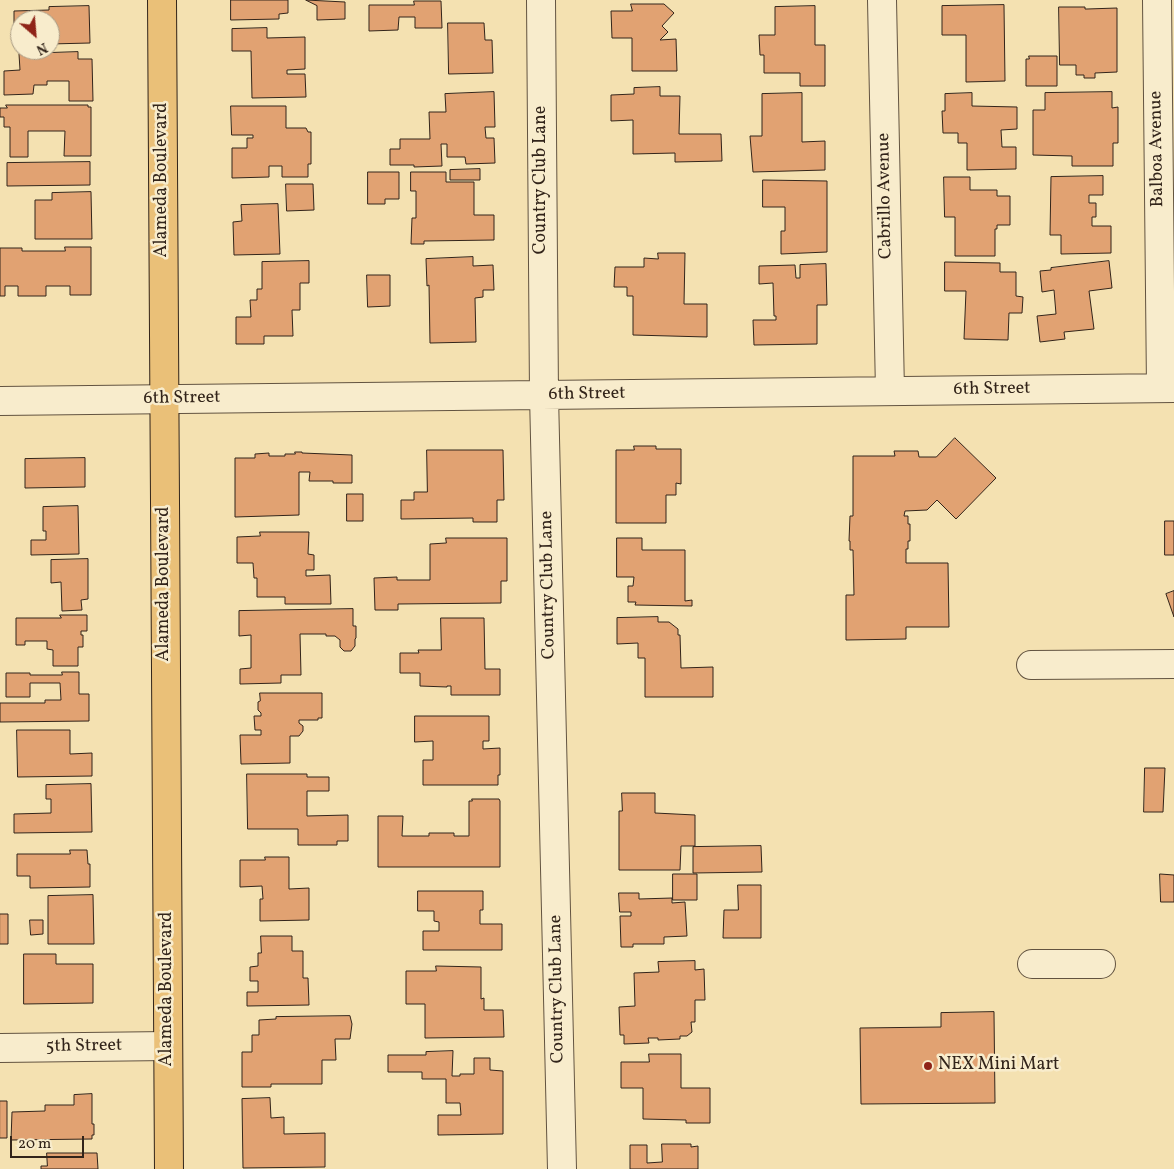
<!DOCTYPE html>
<html>
<head>
<meta charset="utf-8">
<style>
  body { margin:0 }
  #map { position:relative; width:1174px; height:1169px; overflow:hidden; background:#f4e1b1; font-family:Vollkorn,serif }
  canvas { display:block }
  .north { position:absolute; left:10px; top:10px; width:50px; height:50px; box-sizing:border-box; background:#f8eccc; border:1px solid #a99c85; border-radius:50%; rotate:153deg; font-size:14px; font-weight:700; line-height:20px; text-align:center; color:#32241a }
  .north::after { content:''; display:block; margin:auto; width:18px; height:22px; background:#8f2418; clip-path:polygon(50% 0,100% 100%,50% 72%,0 100%) }
  .scale { position:absolute; left:10px; top:1136px; width:74px; height:22px; box-sizing:border-box; border:2px solid #32241a; border-top:0; padding-left:6px; font-size:15px; line-height:18px; white-space:nowrap; color:#32241a; -webkit-text-stroke:4px #f8eccc; paint-order:stroke }
</style>
</head>
<body>
<div id="map">
<canvas width="1174" height="1169"></canvas>
<div class="north">N</div>
<div class="scale">20 m</div>
</div>
<script>
const ctx = document.querySelector('canvas').getContext('2d');
ctx.lineJoin = 'round';
function fillPath(path, color) {
  ctx.fillStyle = color;
  ctx.fill(path, 'evenodd');
}
function stroke(path, color, width, dash) {
  ctx.strokeStyle = color;
  ctx.lineWidth = width;
  ctx.lineCap = dash ? 'butt' : 'round';
  ctx.setLineDash(dash || []);
  ctx.stroke(path);
}
function drawText(font, color, halo, rows, align = 'center') {
  ctx.font = font + ' Vollkorn,serif';
  ctx.lineWidth = 5;
  ctx.setLineDash([]);
  ctx.textBaseline = 'middle';
  ctx.strokeStyle = halo;
  ctx.fillStyle = color;
  for (const [text, x, y, turn = 0] of rows) {
    ctx.save();
    ctx.translate(x, y);
    ctx.rotate((+turn || 0) * Math.PI / 180);
    ctx.textAlign = isNaN(turn) ? turn : align;
    if (halo) ctx.strokeText(text, 0, 0);
    ctx.fillText(text, 0, 0);
    ctx.restore();
  }
}
const building = new Path2D(`
  M231 0H288V13L279 14V19L231 20Z
  M306 0 345 2V19L317 20V6Z
  M414 1H441L442 28H415V17H399L398 30 369 31V5H414Z
  M631 4H664L674 13 662 26 668 32 660 40 676 39 677 71H632V38H612L611 11H632Z
  M1004 5 1005 81 966 82V35H942V6Z
  M89 6 90 43 50 44V20H20V44H14V11L49 10V7Z
  M815 6V45H825V86H800V73H764V55H760L759 35H775V7Z
  M1059 7H1085V9H1087L1117 8V72L1095 73V78H1084V75H1076V65H1060Z
  M448 23H484L485 40H492L493 73 449 74Z
  M267 28V38L305 37V69L287 70V74H305L306 97 252 98 251 51H232V29Z
  M78 52V59H92L93 101H69V81H47V85H34L33 94 4 95V71L20 70 19 54Z
  M1029 56H1057V86H1026V59H1029Z
  M660 87V96H680L679 134H721L722 161 675 162V153L633 154V120L611 121V95L634 94V88Z
  M494 92 495 127H485L486 138H494L495 163 466 164 465 157H447V144H441L442 166 414 167V165H390V149H400V139H430L429 112H446L445 94Z
  M1112 92V108L1118 107V143H1113V166H1072V156L1033 155V110H1045V93Z
  M802 93V142L825 141V170L753 172 750 136H762V94Z
  M972 93V106L1017 107V129L1001 130 1002 147H1016V169L967 170V143H958V133H943L942 111H945V94Z
  M6 105H88V107H91V156H64L65 131H28V157H10V127H4V117H0V108H7Z
  M231 106H286V128H306L308 132H311V164H308V177H282V166H269V177L232 178V148H247V138H253V135H232Z
  M90 162V185L7 186V163Z
  M480 169V180H450V170Z
  M368 172H399V199H385V204H368Z
  M411 172H446V182H474V215H494V240L424 241V244H411L412 218H416V191H411Z
  M1103 176V195H1089V203H1096V217H1092V226H1111V253L1061 254V235H1050L1051 177Z
  M944 177H970V190H997V196H1010V225H997V229H995V256H955V217H945Z
  M763 180 827 181V252L781 254V231H785V207H763Z
  M286 184H313L314 210 287 211Z
  M91 192 92 239H35V200H52V193Z
  M278 204 280 254 234 255 233 222 242 221 241 205Z
  M65 247H91V295H70V286H46V296H18V286H5V296H0V248H22V251H65Z
  M658 253H685L684 304H707V337L633 335V296H627V287H614L615 267H644V258L658 259Z
  M473 257V266L493 265 494 290H483V297L475 298 476 342 430 343 429 285 427 286 426 259Z
  M309 261V283H300V310H292L293 336H264V344H236V317H251L250 300H257V289H262V262Z
  M1109 261 1112 288 1089 291 1094 329 1064 332 1065 339 1040 342 1037 316 1056 314 1054 290 1042 292 1040 271 1051 270V268Z
  M945 262 1000 263V272H1016V296L1023 297 1022 313H1009L1008 340 964 339 966 291H945Z
  M826 264 827 305H817V344L754 345 753 320H776V316H774L773 283 759 284V266L795 265 796 278H800V265Z
  M367 275H390V306L368 307Z
  M955 438 996 478 956 519 937 500 927 510 905 511 904 516H908V524H910V541H908V549H906V563H948L949 627H906V639L846 640V595H854L853 550H850V541H849L850 516H853V456H895L894 451H918L919 457H936Z
  M634 446H656V449H681V484L676 483V495H666V523H616V450H634Z
  M427 450H503L504 500H497V522H473V518L401 519V500H414V492H427Z
  M295 452H302V453L352 455V483H333V481H309L310 472H299V515L235 517V458H255V454L269 453V456H285V454H295Z
  M85 458V487L25 488V459Z
  M347 494H363V521H347Z
  M78 506 79 554 31 555V540H46V531H43V507Z
  M1165 521H1174V555H1165Z
  M260 532H309L308 554 314 555V570H306V576L330 575 331 604H285V597H257V578H254L253 563H237V537L260 536Z
  M446 538H507V581H501V603L398 604V610H375L374 578 397 577V580H430V544L446 543Z
  M617 538H642V550H685V601L692 600V606L635 605 636 602H628V586H633L634 577H617Z
  M88 559V599L81 600 82 610 62 611 61 582 51 583V560Z
  M1174 591V617L1166 594Z
  M353 609V626H356V638L355 639V646L351 651H344L340 647V640L335 636H326V634H300L301 675H281V683L240 684V669L251 668V635L239 636V611Z
  M60 615H87V631H81V635H83V647H78V666H53V650L47 649V641H25V645H16V618H61Z
  M658 617V622H669L678 629V635H680L681 668 713 667V697H645V658H638V643L617 644V618Z
  M441 618H484L485 669H500V695H451V686H447V687L420 686V673H400V653H419L418 650H441Z
  M62 672H79V694H89V721L0 722V703H45V700H61L60 683H30V697H6V673H30V675H62Z
  M260 693H322V718H318V720H299V723L303 726V731L299 736H290V763L241 764 240 735H261V730H255L254 716H261V713L258 710V702L260 701Z
  M415 716H489V741H483V749L500 748V775H498V785H423V760H433V741L415 742Z
  M17 730H70V754L92 753V776L18 777Z
  M1145 768H1165L1163 812H1144Z
  M247 774H307V777H329V791H307V816L348 815V841H337V845H298V829H248Z
  M91 784 92 832 14 833V814L51 813V799H46V785Z
  M622 793H655V813L695 815V846H681L680 870H619V811H622Z
  M472 799H499L500 801V867H378V816H403L402 836H429V833H454V836H469V801H472Z
  M761 846 762 872 693 873V847Z
  M70 850H87L88 864H90V887L30 888V876H17V854H70Z
  M265 857H289V889L309 888V920L260 921V899H263L262 886 240 887V860H265Z
  M673 874H697V900H673Z
  M1160 874 1174 875V902H1161Z
  M738 885H761V938H723L724 910H738Z
  M418 891H483V910H480V924H502V950H423V931H439V922L434 921V911H418Z
  M619 893H639V899L672 898V903L685 902 687 936 664 937V944H633V947H621L620 916H631V912H620Z
  M93 895 94 944H48V896Z
  M0 914H8V944H0Z
  M30 920H43V934L31 935Z
  M261 936H292V951H303V978H308L309 1005 247 1006V992H258V981H250V967L258 966V953H261Z
  M24 954H56V964H93V1003L24 1004Z
  M695 961V970L704 969 705 1000H695V1022H691L692 1032 687 1036H680V1039L658 1040V1038H648L649 1043 624 1044V1035H620L619 1007 635 1006 634 973 659 972 658 962Z
  M436 966 481 967V999L484 998V1010H503L504 1037 425 1038V1004H406V971H436Z
  M994 1012 995 1103 861 1104 860 1028 941 1027V1013Z
  M350 1016 352 1024 350 1039H335L336 1060H322V1084H271V1087H242V1052H252V1035H259V1020L276 1019V1017Z
  M453 1051 452 1076H460V1074H474V1058H490V1070L503 1071V1134L438 1135V1115H461L460 1103H446V1079H422V1072H388V1055H426V1052Z
  M649 1054H681V1088H710V1123H686V1120L643 1119V1088H621V1062H649Z
  M92 1094V1124H94V1135H92V1139L11 1140 12 1112 45 1111V1105H74V1095Z
  M270 1098 271 1118 284 1117V1134L325 1133V1167L243 1168 242 1099Z
  M0 1101H7V1138H0Z
  M662 1144H691V1147L698 1146V1169H630V1145H647V1163L662 1162Z
  M47 1153H97L98 1169H41V1166H47Z`);
const minor = new Path2D(`
  M541 0 544 395 562 1169
  M882 0 890 391
  M1157 0 1161 388
  M0 401 1174 388
  M1031 665 1174 664
  M1032 964H1101
  M0 1048 168 1046`);
const major = new Path2D(`
  M162 0 169 1169`);
const markers = [
  [928,1066,5,"#8f2418"]
];
const streetNames = [
  ["Balboa Avenue",1158,149,-91],
  ["Alameda Boulevard",163,180,-90],
  ["Country Club Lane",542,180,-90],
  ["Cabrillo Avenue",886,196,-91],
  ["6th Street",992,390,-1],
  ["6th Street",587,395,-1],
  ["6th Street",182,399,-1],
  ["Alameda Boulevard",165,584,-90],
  ["Country Club Lane",549,585,-91],
  ["Alameda Boulevard",168,989,-90],
  ["Country Club Lane",558,989,-91],
  ["5th Street",84,1047,-1]
];
const poiNames = [
  ["NEX Mini Mart",938,1066]
];
fillPath(building, '#e1a272');
stroke(building, '#32241a', 1);
stroke(minor, '#625340', 30);
stroke(major, '#32241a', 30);
stroke(minor, '#f8eccc', 28);
stroke(major, '#eac078', 28);
for (const [x, y, r, color] of markers) {
  const dot = new Path2D();
  dot.arc(x, y, r, 0, 2 * Math.PI);
  ctx.fillStyle = color;
  ctx.fill(dot);
  stroke(dot, '#f8eccc', 2);
}
drawText('18px', '#32241a', '#f8eccc', streetNames);
drawText('18px', '#32241a', '#f8eccc', poiNames, 'left');
</script>
</body>
</html>
